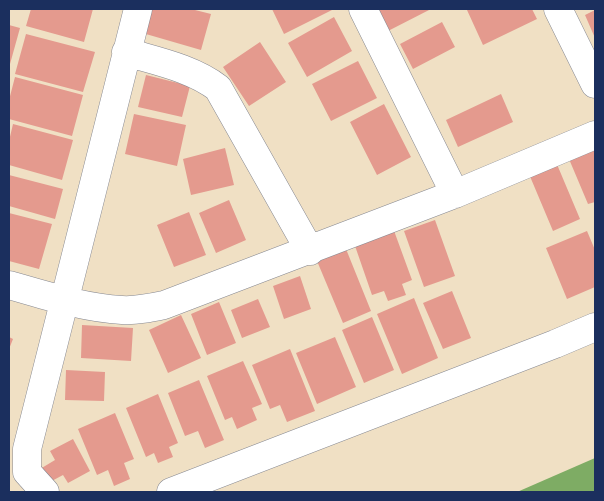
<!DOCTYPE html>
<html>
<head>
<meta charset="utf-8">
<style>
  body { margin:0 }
  #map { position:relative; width:604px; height:501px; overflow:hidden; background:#f0e0c4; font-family:"IM FELL Great Primer",serif }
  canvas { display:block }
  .frame { position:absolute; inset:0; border:10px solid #1b2f5e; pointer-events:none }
</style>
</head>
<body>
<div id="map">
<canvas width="604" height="501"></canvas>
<div class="frame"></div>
</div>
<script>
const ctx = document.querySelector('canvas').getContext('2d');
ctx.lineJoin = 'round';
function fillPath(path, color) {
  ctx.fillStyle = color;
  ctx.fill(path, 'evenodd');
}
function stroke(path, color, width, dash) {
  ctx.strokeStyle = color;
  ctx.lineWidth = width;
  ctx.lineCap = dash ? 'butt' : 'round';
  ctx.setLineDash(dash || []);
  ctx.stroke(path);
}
const forest = new Path2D(`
  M595 458V492H517Z`);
const building = new Path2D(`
  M31 9H93L84 42 26 26Z
  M146 9H191L211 14 201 50 139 32Z
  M272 9H334L284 34Z
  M376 9H431L388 31Z
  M470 9H532L537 19 483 45 467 10Z
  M595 10V38L585 15Z
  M334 17 352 51 307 77 288 43Z
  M442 22 455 47 413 69 400 44Z
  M9 25 20 28 10 64 9 63Z
  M26 34 95 52 83 92 15 74Z
  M260 42 286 82 249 106 223 67Z
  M358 61 377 98 331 121 312 84Z
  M146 75 190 86 182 117 138 107Z
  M15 77 83 95 72 136 9 119V100Z
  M501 94 513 122 458 147 446 120Z
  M384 104 411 157 377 175 350 122Z
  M134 114 186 125 177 166 125 154Z
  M13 124 73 140 62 180 9 165V141Z
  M225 148 234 185 191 195 183 159Z
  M595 148V202L588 204 569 159Z
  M556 162 580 219 553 231 529 174Z
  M9 175 63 189 55 219 9 206Z
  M229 200 246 240 216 253 199 213Z
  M189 212 206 255 174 267 157 225Z
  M9 213 52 224 39 269 9 261Z
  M435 220 455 276 424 287 404 231Z
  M393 228 412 280 402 284 406 295 388 301 384 291 372 295 354 243Z
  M587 231 595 250V287L567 299 546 248Z
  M346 249 371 311 343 323 317 261Z
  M300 276 311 309 284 319 273 286Z
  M452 291 471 338 443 349 423 303Z
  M414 298 438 358 402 374 377 314Z
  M258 299 270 327 242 338 231 310Z
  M219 302 236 343 207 355 191 314Z
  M181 315 201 358 168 373 149 330Z
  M372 317 394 370 364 383 342 330Z
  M82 325 133 328 131 361 81 358Z
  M9 337 13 339 9 349Z
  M335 337 356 387 317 404 296 353Z
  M290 349 315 411 287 422 280 405 270 409 252 365Z
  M243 361 262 404 252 408 257 420 237 429 232 417 225 420 207 376Z
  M66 370 105 372 104 401 65 400Z
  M199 380 224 440 205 448 198 431 185 436 168 393Z
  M158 394 178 443 169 447 173 457 158 463 154 453 146 457 126 408Z
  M115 413 134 459 124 463 130 479 114 486 108 470 97 475 78 429Z
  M73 439 90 471 68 483 63 475 48 483 40 469 55 460 50 451Z`);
const minor = new Path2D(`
  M363 9 455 194
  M558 9 595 84
  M126 52C156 61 192 68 218 88L310 251
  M9 285C45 295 83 308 122 310 136 311 150 308 164 305L455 194 595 135
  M45 492 27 472V449L138 9
  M171 492 555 344 595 327`);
fillPath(forest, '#7eac64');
fillPath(building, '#e49a8e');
stroke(minor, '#868891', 29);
stroke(minor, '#fff', 28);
</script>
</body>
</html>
